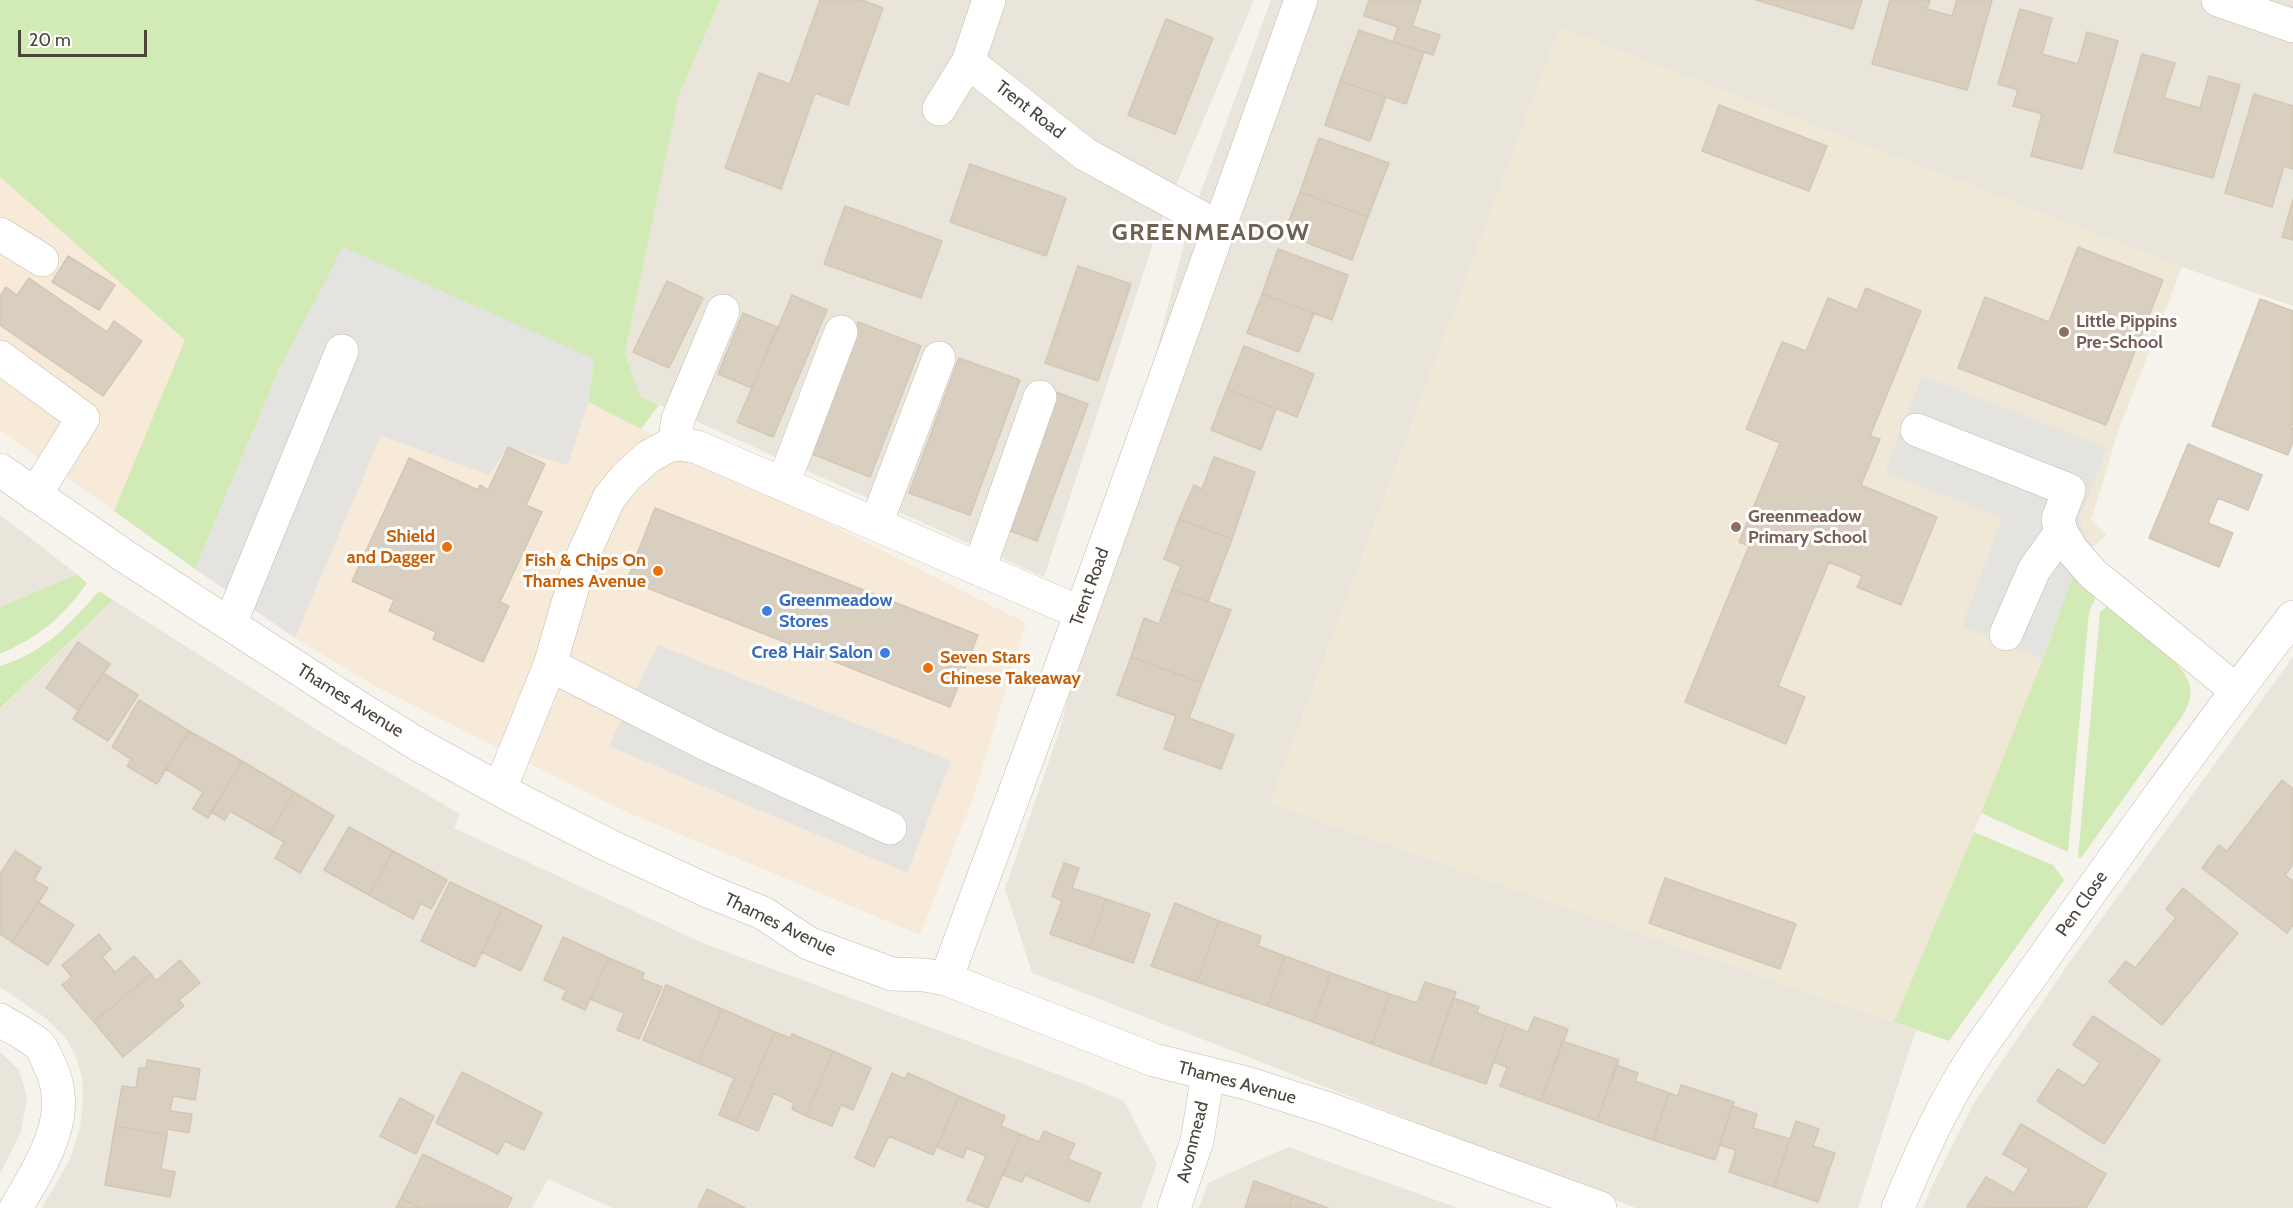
<!DOCTYPE html>
<html>
<head>
<meta charset="utf-8">
<style>
  body { margin:0 }
  #map { position:relative; width:2293px; height:1208px; overflow:hidden; background:#f6f3ec; font-family:Cabin,sans-serif }
  canvas { display:block }
  .scale { position:absolute; left:18px; top:30px; width:129px; height:27px; box-sizing:border-box; border:3px solid #4b4439; border-top:0; padding-left:8px; font-size:18px; line-height:21px; white-space:nowrap; color:#4b4439; -webkit-text-stroke:4px #fff; paint-order:stroke }
</style>
</head>
<body>
<div id="map">
<canvas width="2293" height="1208"></canvas>
<div class="scale">20 m</div>
</div>
<script>
const ctx = document.querySelector('canvas').getContext('2d');
ctx.lineJoin = 'round';
function fillPath(path, color) {
  ctx.fillStyle = color;
  ctx.fill(path, 'evenodd');
}
function stroke(path, color, width, dash) {
  ctx.strokeStyle = color;
  ctx.lineWidth = width;
  ctx.lineCap = dash ? 'butt' : 'round';
  ctx.setLineDash(dash || []);
  ctx.stroke(path);
}
function drawText(font, color, halo, rows, align = 'center') {
  ctx.font = font + ' Cabin,sans-serif';
  ctx.lineWidth = 6;
  ctx.setLineDash([]);
  ctx.textBaseline = 'middle';
  ctx.strokeStyle = halo;
  ctx.fillStyle = color;
  for (const [text, x, y, turn = 0] of rows) {
    ctx.save();
    ctx.translate(x, y);
    ctx.rotate((+turn || 0) * Math.PI / 180);
    ctx.textAlign = isNaN(turn) ? turn : align;
    if (halo) ctx.strokeText(text, 0, 0);
    ctx.fillText(text, 0, 0);
    ctx.restore();
  }
}
const residential = new Path2D(`
  M720 0H1254L1158 228 1044 577 640 396 625 353 679 95Z
  M1271 0H2293V306L2182 267 1560 28 1270 803 1916 1030 1858 1208H1636L1032 973 1005 889 1060 729 1189 224Z
  M0 515 77 574 0 607Z
  M113 600 330 738 460 814 454 828 705 944 1073 1080 1124 1101 1157 1164 1141 1208H613L548 1179 532 1208H42L70 1159 80 1128 83 1101 82 1078 76 1057 66 1038 47 1019 0 987V710Z
  M2293 657V1208H1923L1931 1188 1975 1101 2069 963Z
  M0 1052 19 1070 27 1097 21 1132 0 1174Z
  M1288 1147 1458 1208H1199L1208 1183Z`);
const commercial = new Path2D(`
  M0 177 186 341 114 511 0 430Z
  M588 402 1026 623 973 798 920 935 615 807 373 685 295 638 381 436 489 475 508 447 568 464Z`);
const education = new Path2D(`
  M1560 28 2182 267 2119 429 2091 520 2107 535 2091 548 2074 572 2043 659 1974 832 1894 1022 1270 803Z`);
const green = new Path2D(`
  M0 0H720L679 95 625 353 640 396 659 405 641 429 588 402 594 359 282 363 195 569 114 511 185 340 0 177Z
  M2074 572 2097 594 2089 612 2068 852 1981 813 2043 659Z
  M77 574 87 583C62 618 39 637 0 654V607Z
  M99 591 113 600 0 709V666C45 652 69 625 99 591Z
  M2108 606C2128 622 2187 662 2190 687 2192 699 2187 708 2181 718L2081 858 2078 857 2100 612Z
  M1974 832 2053 865 2064 880 1949 1041 1894 1022Z`);
const parking = new Path2D(`
  M343 247 594 359 588 402 568 465 508 447 489 475 381 436 295 638 195 569 282 363Z
  M1922 376 2107 448 2080 517 2083 533 2091 548 2074 572 2043 659 1962 626 2002 518 1885 472Z
  M658 645 951 761 907 873 609 746Z`);
const building = new Path2D(`
  M820 0H862L883 8 848 105 815 93 781 189 725 168 759 73 790 84Z
  M1369 0H1421L1412 26 1440 35 1433 55 1393 42 1398 27 1364 16Z
  M1756 0H1862L1853 29Z
  M1890 0H1930L1927 9 1952 16 1957 0H1992L1967 90 1872 64Z
  M2020 9 2052 18 2042 54 2078 64 2087 32 2118 41 2082 169 2031 156 2042 114 2013 106 2018 90 1998 84Z
  M1166 19 1213 38 1175 134 1128 115Z
  M1359 30 1424 52 1406 104 1340 81Z
  M2142 54 2175 63 2164 98 2200 108 2209 76 2240 85 2213 178 2114 152Z
  M1340 81 1386 97 1370 141 1325 125Z
  M2254 94 2293 106V169L2284 166 2272 207 2225 193Z
  M1719 105 1827 146 1809 191 1702 151Z
  M1319 138 1389 163 1368 217 1300 192Z
  M970 164 1066 198 1046 256 950 222Z
  M1300 192 1368 217 1352 260 1284 234Z
  M2293 200V240L2282 237Z
  M845 206 942 241 921 298 824 264Z
  M2078 247 2163 280 2106 425 1958 368 1985 297 2049 322Z
  M1278 249 1348 275 1332 320 1262 294Z
  M68 256 115 285 99 310 52 282Z
  M1078 266 1131 284 1098 381 1045 363Z
  M29 278 107 332 114 321 142 341 103 396 0 325V296L6 287 17 295Z
  M667 281 703 298 669 368 633 352Z
  M1866 288 1921 311 1870 436 1880 439 1861 485 1937 517 1901 605 1857 587 1862 576 1829 562 1778 686 1805 697 1786 744 1685 702 1749 546 1739 542 1780 443 1746 429 1782 342 1806 351 1828 298 1857 310Z
  M1262 294 1314 313 1299 352 1247 333Z
  M792 295 827 310 773 437 737 422Z
  M2260 299 2293 311V423L2291 427 2293 428V442L2288 455 2212 426Z
  M743 313 777 327 752 388 718 374Z
  M858 322 921 346 870 477 807 452Z
  M1244 346 1314 374 1297 417 1227 389Z
  M959 358 1020 380 970 515 909 493Z
  M1227 389 1276 409 1261 450 1211 430Z
  M1056 392 1088 404 1037 541 1005 529Z
  M2188 444 2262 475 2248 510 2218 498 2208 523 2233 533 2219 567 2149 538Z
  M508 447 545 464 526 505 542 512 500 602 509 606 483 662 433 639 436 632 389 611 394 600 352 581 409 458 478 490 480 485 488 490Z
  M1214 457 1255 472 1232 539 1179 519 1194 485 1202 489Z
  M655 508 978 635 950 707 627 580Z
  M1179 519 1232 539 1208 602 1172 589 1181 566 1164 559Z
  M1172 589 1231 610 1202 683 1131 657 1144 618 1159 624Z
  M78 642 110 664 78 710 46 688Z
  M1131 657 1202 683 1189 718 1234 735 1221 769 1164 749 1176 716 1117 695Z
  M103 673 138 695 108 741 73 719Z
  M139 700 189 731 157 784 127 766 131 759 112 747Z
  M189 731 242 761 208 818 193 809 203 792 166 769Z
  M242 761 294 792 270 834 230 811 225 820 211 812Z
  M2282 780 2293 789V864L2285 875 2293 881V925L2287 933 2202 868 2219 845 2227 851Z
  M294 792 334 816 300 873 275 858 284 842 270 834Z
  M349 827 393 851 369 895 324 870Z
  M15 851 41 868 34 880 48 888 12 942 0 934V874Z
  M393 851 447 880 431 909 421 903 413 919 369 895Z
  M1064 863 1079 868 1072 888 1106 899 1090 948 1050 934 1062 901 1052 896Z
  M1665 878 1796 924 1780 969 1649 923Z
  M450 882 503 907 475 967 421 941Z
  M2183 888 2238 933 2162 1025 2109 982 2126 961 2135 968 2176 918 2166 909Z
  M1106 899 1150 914 1133 963 1090 948Z
  M38 902 74 925 48 965 12 942Z
  M1175 903 1219 921 1197 982 1151 966Z
  M503 907 542 926 521 971 482 952Z
  M1219 921 1261 936 1258 946 1285 956 1268 1006 1197 982Z
  M99 934 111 949 102 957 115 972 134 956 151 974 94 1022 62 985 72 977 62 965Z
  M563 937 609 958 585 1010 562 999 566 990 544 980Z
  M1285 956 1331 973 1313 1022 1268 1006Z
  M609 958 644 973 642 979 662 987 639 1039 617 1030 624 1013 590 999Z
  M180 960 200 983 179 1000 184 1006 123 1057 94 1022 151 974 156 981Z
  M1331 973 1390 994 1372 1044 1313 1022Z
  M1425 982 1456 992 1430 1065 1372 1044 1390 994 1417 1003Z
  M666 985 722 1009 698 1063 643 1040Z
  M1453 998 1479 1007 1477 1013 1507 1024 1486 1084 1430 1065Z
  M722 1009 775 1032 736 1122 719 1115 734 1078 698 1063Z
  M2093 1016 2160 1060 2104 1144 2037 1101 2058 1069 2084 1086 2100 1063 2073 1045Z
  M1534 1017 1568 1029 1541 1101 1500 1086 1507 1067 1493 1062 1507 1024 1528 1032Z
  M775 1032 790 1038 792 1034 833 1051 806 1116 792 1109 794 1103 774 1093 758 1131 736 1122Z
  M1562 1041 1619 1060 1597 1121 1541 1101Z
  M833 1051 871 1068 853 1110 841 1105 832 1126 806 1116Z
  M147 1060 200 1069 195 1100 173 1096 170 1111 192 1114 189 1133 167 1129V1135L115 1126 122 1086 136 1088 139 1068H146Z
  M1616 1065 1638 1073 1635 1081 1669 1093 1653 1140 1597 1121Z
  M462 1072 542 1113 524 1150 505 1141 498 1154 436 1123Z
  M892 1073 905 1079 908 1073 959 1096 933 1155 889 1136 874 1167 855 1158Z
  M1681 1085 1734 1102 1715 1160 1653 1140 1669 1093 1678 1096Z
  M959 1096 1005 1116 1001 1126 1020 1134 988 1208 967 1200 986 1156 967 1148 963 1158 937 1147Z
  M400 1098 434 1116 416 1154 380 1136Z
  M1732 1106 1757 1114 1753 1128 1790 1139 1774 1187 1729 1172 1736 1150 1719 1145Z
  M1796 1121 1819 1129 1813 1146 1835 1153 1818 1202 1774 1187Z
  M2021 1124 2106 1174 2086 1208 1967 1207 1986 1177 2014 1193 2029 1169 2003 1154Z
  M115 1126 167 1135 161 1169 175 1172 170 1197 105 1185Z
  M1044 1131 1075 1144 1068 1159 1101 1173 1089 1202 1025 1175 1022 1182 1003 1175 1020 1134 1039 1142Z
  M423 1154 512 1198 507 1208H421L401 1198Z
  M1254 1181 1293 1195 1289 1208H1245Z
  M707 1189 745 1208H698Z
  M1293 1195 1328 1208H1289Z
  M401 1198 421 1208H396Z`);
const minor = new Path2D(`
  M2218 0 2293 26
  M968 62 1085 154 1218 227
  M939 109 968 62 989 0
  M0 234 42 260
  M0 357 83 418 35 495
  M1917 430 2069 490 2058 519 2061 532 2072 550 2093 574 2236 690
  M680 444 676 432 678 419 723 311
  M0 470 126 557 361 709 419 745 519 800 612 847 708 891 763 913 808 943 892 974 925 975 946 979 1154 1060 1246 1083 1329 1109 1600 1208
  M783 484 841 332
  M876 524 939 358
  M979 569 1040 397
  M230 624 342 351
  M2006 634 2034 570 2061 532
  M550 665 710 746 890 828
  M500 789 550 665 580 562 609 498 626 477 648 457 668 446 680 444 697 447 1081 613
  M946 979 1081 613 1301 0
  M0 1020C12 1028 29 1035 39 1045 44 1050 47 1060 50 1066 75 1115 40 1166 16 1208
  M1174 1208 1197 1141 1208 1074
  M1898 1208C1921 1152 1945 1099 1979 1049 2082 904 2184 758 2293 617`);
const markers = [
  [2064,332,6,"#8d6e63"],
  [1736,527,6,"#8d6e63"],
  [447,547,6,"#e8710a"],
  [658,571,6,"#e8710a"],
  [767,611,6,"#3f7fe0"],
  [885,653,6,"#3f7fe0"],
  [928,668,6,"#e8710a"]
];
const streetNames = [
  ["Trent Road",1030,110,38],
  ["Trent Road",1090,587,-70],
  ["Thames Avenue",350,701,32],
  ["Pen Close",2082,904,-55],
  ["Thames Avenue",780,925,26],
  ["Thames Avenue",1237,1083,15],
  ["Avonmead",1193,1142,-76]
];
const educationNames = [
  ["Little Pippins",2076,322],
  ["Pre-School",2076,343],
  ["Greenmeadow",1748,517],
  ["Primary School",1748,538]
];
const foodNames = [
  ["Shield",435,537],
  ["and Dagger",435,558],
  ["Fish & Chips On",646,561],
  ["Thames Avenue",646,582],
  ["Seven Stars",940,658,"left"],
  ["Chinese Takeaway",940,679,"left"]
];
const shopNames = [
  ["Greenmeadow",779,601],
  ["Stores",779,622],
  ["Cre8 Hair Salon",873,653,"right"]
];
const districtNames = [
  ["GREENMEADOW",1211,233]
];
fillPath(residential, '#eae5da');
fillPath(commercial, '#f7ead8');
fillPath(education, '#efe8d6');
fillPath(green, '#d2eab5');
fillPath(parking, '#e5e3e0');
fillPath(building, '#d8cfc1');
stroke(building, '#d3c7b4', 1.5);
stroke(minor, '#c2bbae', 34);
stroke(minor, '#fff', 33);
for (const [x, y, r, color] of markers) {
  const dot = new Path2D();
  dot.arc(x, y, r, 0, 2 * Math.PI);
  ctx.fillStyle = color;
  ctx.fill(dot);
  stroke(dot, '#fff', 2);
}
drawText('18px', '#4b4439', '#fff', streetNames);
drawText('bold 18px', '#785e54', '#fff', educationNames, 'left');
drawText('bold 18px', '#c56008', '#fff', foodNames, 'right');
drawText('bold 18px', '#366cbe', '#fff', shopNames, 'left');
ctx.letterSpacing = '1.5px';
drawText('bold 24px', '#6e6250', '#fff', districtNames);
ctx.letterSpacing = '0px';
</script>
</body>
</html>
